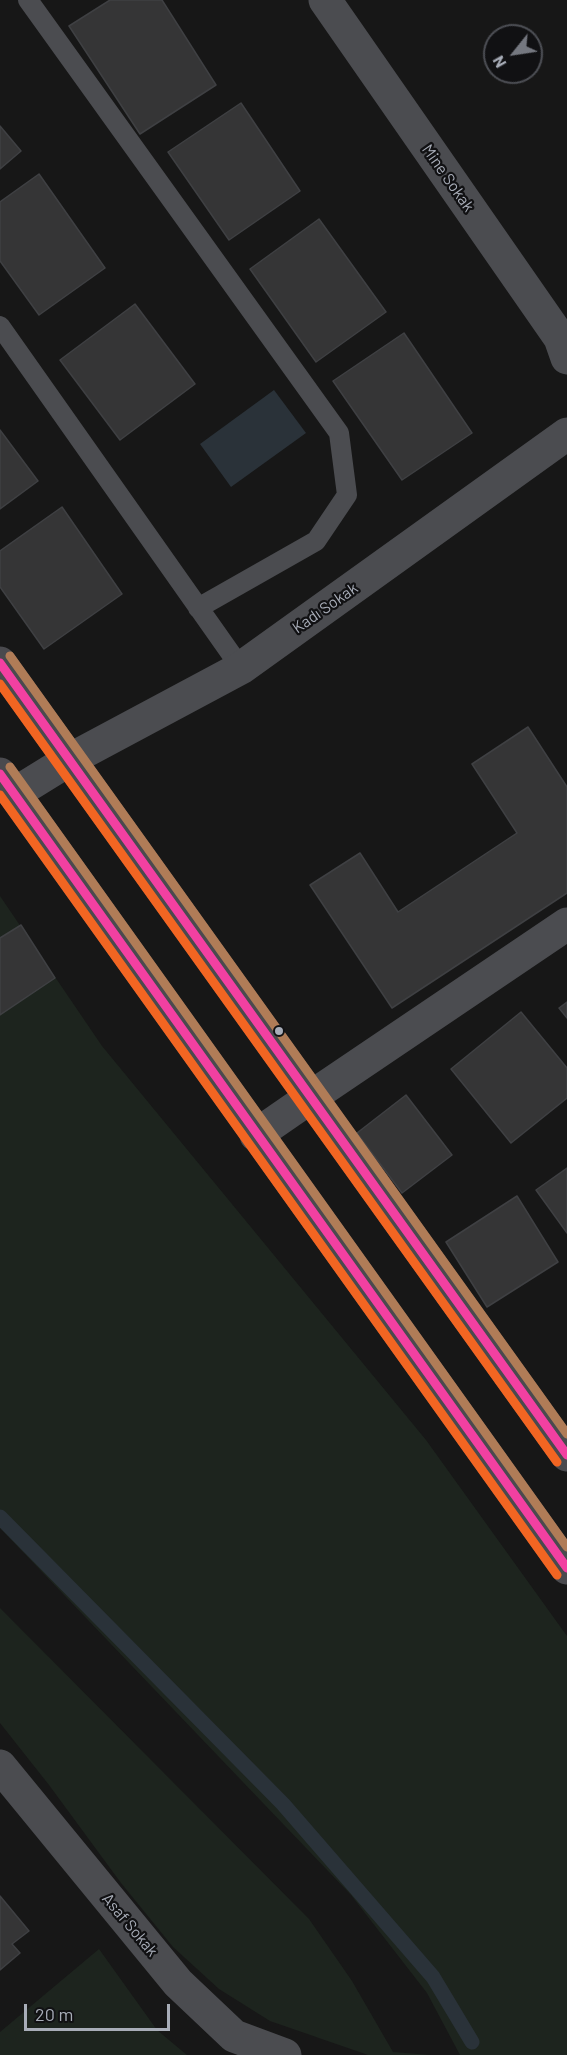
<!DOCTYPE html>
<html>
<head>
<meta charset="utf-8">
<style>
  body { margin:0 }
  #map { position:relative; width:567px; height:2055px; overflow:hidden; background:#171717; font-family:Barlow,sans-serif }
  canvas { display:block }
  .north { position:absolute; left:483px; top:24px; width:60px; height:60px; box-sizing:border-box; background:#111113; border:2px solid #4d4f55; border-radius:50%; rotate:240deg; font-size:16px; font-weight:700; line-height:24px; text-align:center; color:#a8adb8 }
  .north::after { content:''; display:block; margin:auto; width:21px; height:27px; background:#757880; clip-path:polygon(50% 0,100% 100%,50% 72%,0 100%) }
  .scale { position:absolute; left:24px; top:2004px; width:146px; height:27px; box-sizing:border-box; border:3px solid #a8adb8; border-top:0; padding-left:8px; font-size:18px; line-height:21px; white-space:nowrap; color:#a8adb8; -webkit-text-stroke:4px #111113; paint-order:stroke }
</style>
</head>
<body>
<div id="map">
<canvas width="567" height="2055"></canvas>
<div class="north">N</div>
<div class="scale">20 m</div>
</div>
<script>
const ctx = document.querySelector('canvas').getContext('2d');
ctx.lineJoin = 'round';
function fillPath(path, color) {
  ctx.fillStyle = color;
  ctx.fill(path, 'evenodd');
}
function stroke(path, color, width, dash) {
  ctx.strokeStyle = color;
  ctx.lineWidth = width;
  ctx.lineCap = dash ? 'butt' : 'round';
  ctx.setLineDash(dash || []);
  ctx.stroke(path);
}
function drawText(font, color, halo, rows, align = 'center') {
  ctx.font = font + ' Barlow,sans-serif';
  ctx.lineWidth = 4.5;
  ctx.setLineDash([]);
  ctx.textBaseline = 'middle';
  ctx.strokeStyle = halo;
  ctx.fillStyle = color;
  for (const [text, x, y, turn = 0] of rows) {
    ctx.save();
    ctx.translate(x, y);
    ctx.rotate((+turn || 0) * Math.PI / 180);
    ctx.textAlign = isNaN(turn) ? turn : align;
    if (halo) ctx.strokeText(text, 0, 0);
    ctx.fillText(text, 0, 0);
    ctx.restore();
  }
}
const green = new Path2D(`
  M0 896 102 1046 426 1440 567 1636V2055H460L427 1993 351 1895 0 1528Z
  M0 1608 309 1919 352 1981 393 2052 431 2055H368L270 2021 219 1989 173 1947 121 1883 49 1785 0 1723Z
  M99 1949 157 2030 187 2055H0V2032Z`);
const water = new Path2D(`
  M274 390 306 433 231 487 200 444Z`);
const stream = new Path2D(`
  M0 1517 283 1804 433 1977 472 2042`);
const building = new Path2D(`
  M110 0H162L216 85 140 134 69 26Z
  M241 103 300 191 229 240 168 152Z
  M0 126 21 151 0 169Z
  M39 174 105 268 39 315 0 261V202Z
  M319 219 386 312 316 362 250 269Z
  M135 304 195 384 120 440 60 360Z
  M404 333 472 433 402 480 333 381Z
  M0 430 38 481 0 509Z
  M62 507 122 594 44 649 0 587V551Z
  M528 727 567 787V893L392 1008 310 885 360 853 398 912 517 833 472 764Z
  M21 925 55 978 0 1015V938Z
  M567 1002V1018L559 1008Z
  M521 1012 567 1068V1098L511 1143 451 1069Z
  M406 1095 452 1155 402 1193 357 1133Z
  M567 1168V1233L536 1190Z
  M517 1196 558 1262 487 1307 446 1242Z
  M0 1896 29 1931 12 1944 20 1953 0 1970Z`);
const service = new Path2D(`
  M28 0 339 433 347 495 316 541 198 608
  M0 326 241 668`);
const minor = new Path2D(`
  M325 0 560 338 567 358
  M69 760 241 668 567 434
  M311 1097 567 924
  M0 1766 178 1983 234 2036 285 2055`);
const tertiary = new Path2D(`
  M14 794 69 760
  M256 1135 311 1097`);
const secondary = new Path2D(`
  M0 663 567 1455
  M0 774 567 1568`);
const bus1 = new Path2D(`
  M0 663 567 1455
  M0 774 567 1568`);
const bus2 = new Path2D(`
  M0 684 557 1462
  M0 795 557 1575`);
const bus3 = new Path2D(`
  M10 656 567 1434
  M10 767 567 1547`);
const markers = [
  [279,1031,5,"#a8adb8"]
];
const streetNames = [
  ["Mine Sokak",448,178,55],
  ["Kadı Sokak",325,608,-35],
  ["Asaf Sokak",130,1925,50]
];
fillPath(green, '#1d241e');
fillPath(water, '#2a3239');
stroke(stream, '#2a3239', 15);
fillPath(building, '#353536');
stroke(building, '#3f4043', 1.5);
stroke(service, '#4b4c50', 20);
stroke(minor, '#4b4c50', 33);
stroke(tertiary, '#4b4c50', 33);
stroke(secondary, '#4a4a4e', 33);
stroke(bus1, '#f240a1', 9);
stroke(bus2, '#f26522', 9);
stroke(bus3, '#b07c57', 9);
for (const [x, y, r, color] of markers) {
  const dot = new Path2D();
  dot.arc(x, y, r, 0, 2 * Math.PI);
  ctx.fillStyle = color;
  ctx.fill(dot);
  stroke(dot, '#111113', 2);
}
drawText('16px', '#a8adb8', '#111113', streetNames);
</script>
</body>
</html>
